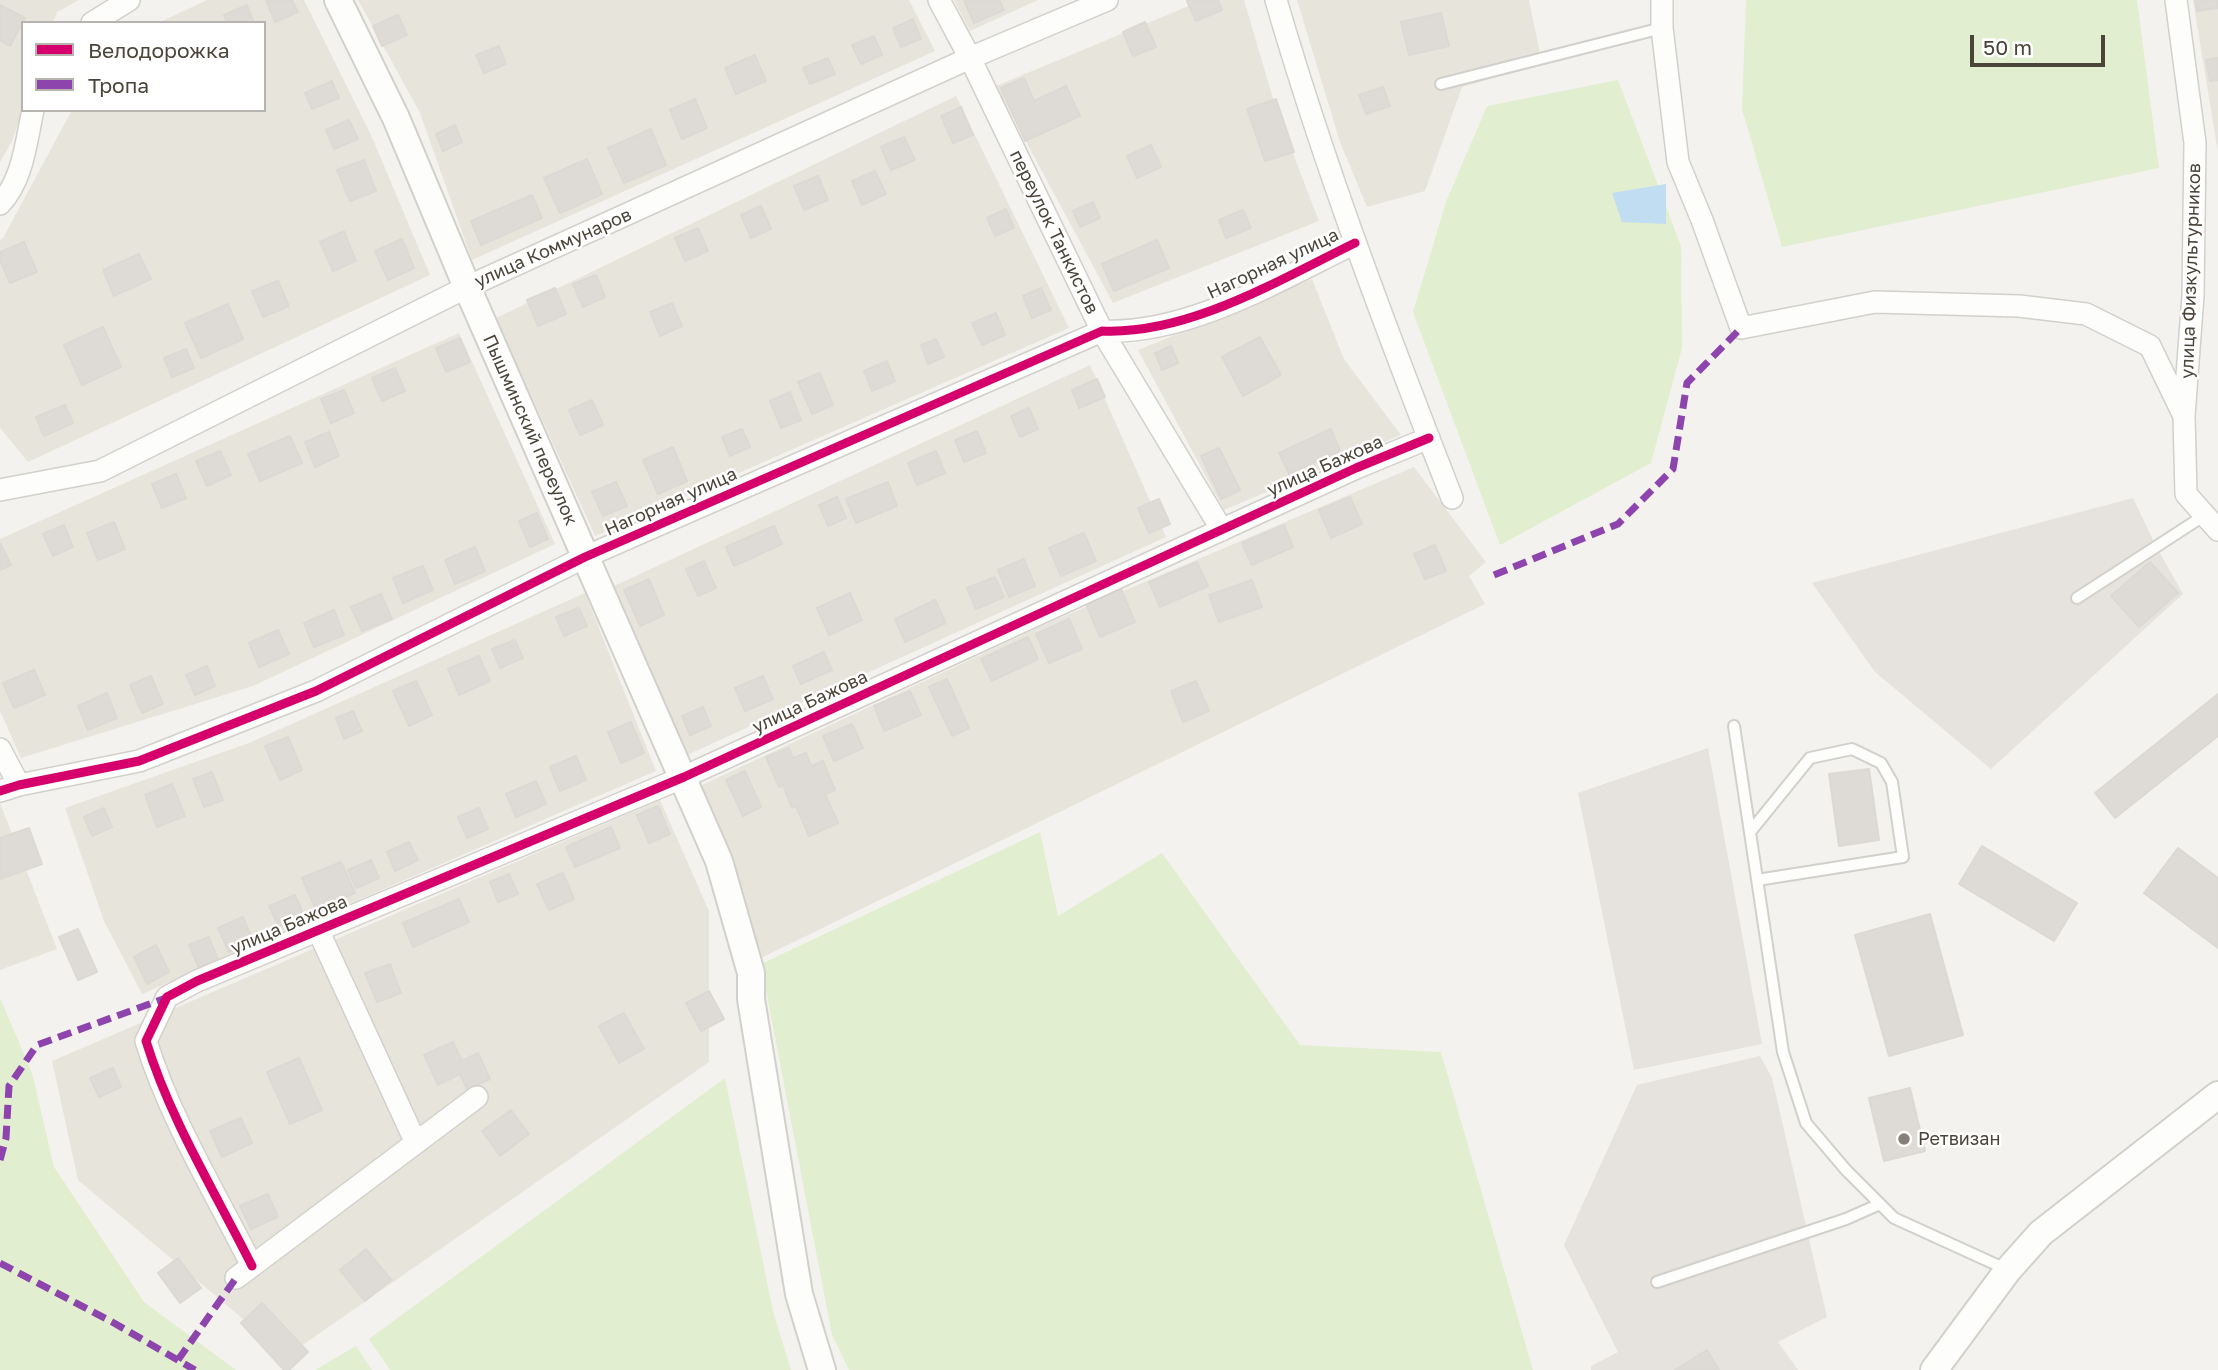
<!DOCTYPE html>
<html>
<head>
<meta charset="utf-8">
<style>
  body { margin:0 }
  #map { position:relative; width:2218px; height:1370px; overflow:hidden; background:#f4f2ee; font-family:"Golos Text",sans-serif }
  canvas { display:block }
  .legend { position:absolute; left:21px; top:21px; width:245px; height:91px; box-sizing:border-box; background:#fff; border:2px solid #b7b4b0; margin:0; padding:9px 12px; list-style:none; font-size:21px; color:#4b4439 }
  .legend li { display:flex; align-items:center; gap:14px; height:35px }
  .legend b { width:35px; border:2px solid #b7b4b0 }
  .scale { position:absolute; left:1970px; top:35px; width:135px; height:32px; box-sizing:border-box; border:4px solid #4b4439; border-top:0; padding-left:9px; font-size:21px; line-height:24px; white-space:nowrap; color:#4b4439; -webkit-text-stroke:5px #fff; paint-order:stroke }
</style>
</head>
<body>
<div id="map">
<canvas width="2218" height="1370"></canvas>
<ul class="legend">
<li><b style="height:9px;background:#d6006c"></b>Велодорожка</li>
<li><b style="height:9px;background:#8e44ad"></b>Тропа</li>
</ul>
<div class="scale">50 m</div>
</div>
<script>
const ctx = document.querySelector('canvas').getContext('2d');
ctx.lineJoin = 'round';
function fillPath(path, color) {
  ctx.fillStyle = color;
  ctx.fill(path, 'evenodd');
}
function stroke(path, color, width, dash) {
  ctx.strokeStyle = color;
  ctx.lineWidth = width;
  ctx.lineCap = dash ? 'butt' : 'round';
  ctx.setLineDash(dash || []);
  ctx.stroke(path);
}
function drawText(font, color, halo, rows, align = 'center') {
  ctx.font = font + ' "Golos Text",sans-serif';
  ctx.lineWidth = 5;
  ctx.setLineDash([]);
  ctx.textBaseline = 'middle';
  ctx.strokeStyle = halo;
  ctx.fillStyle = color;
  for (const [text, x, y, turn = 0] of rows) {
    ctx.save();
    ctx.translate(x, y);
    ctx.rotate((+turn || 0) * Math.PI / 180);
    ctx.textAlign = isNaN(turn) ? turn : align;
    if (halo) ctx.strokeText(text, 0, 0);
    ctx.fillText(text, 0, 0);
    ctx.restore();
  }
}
const residential = new Path2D(`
  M0 0H79L57 12 53 23H23V110L12 141 0 162Z
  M207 0H304L371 135 430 275 28 462 0 428V240L3 238 72 110H264V23H158Z
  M358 0H909L935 51 472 260 420 113Z
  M954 0H1038L970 31Z
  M1203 0H1244L1277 112 1319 221 1113 303 996 86Z
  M1297 0H1529L1542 64 1462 87 1425 191 1367 207 1340 142Z
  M2193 0H2218V153Z
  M956 96 1069 328 595 536 496 318Z
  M1312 279 1344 359 1401 435 1224 510 1138 350Z
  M459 333 555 544 253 686 21 758 0 711V539Z
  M1090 365 1166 537 687 755 614 586Z
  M1414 467 1486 562 1469 576 1485 604 761 958 702 785 1053 621Z
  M585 593 656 771 142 994 104 921 65 808 249 743Z
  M660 800 709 911V1062L287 1356 78 1180 52 1061Z
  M0 803 57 949 0 970Z`);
const industrial = new Path2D(`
  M2133 498 2156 546 2183 594 1991 769 1875 672 1812 583Z
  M1708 748 1762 1044 1634 1070 1578 793Z
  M1760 1056 1772 1078 1827 1317 1778 1342 1798 1370H1591V1366L1618 1352 1564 1245 1637 1085Z`);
const green = new Path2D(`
  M1746 0H2137L2159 168 1782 247 1742 109Z
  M1618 80 1681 246 1682 348 1651 463 1500 545 1413 312 1446 202 1487 106Z
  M1040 832 1058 916 1162 853 1300 1045 1441 1052 1533 1370H849L832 1335 761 964Z
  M0 998 32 1073 54 1167 144 1302 236 1370H0Z
  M725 1078 773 1311 791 1370H390L369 1339Z
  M356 1346 372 1370H315Z`);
const water = new Path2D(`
  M1666 184V224L1622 222 1612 193Z`);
const building = new Path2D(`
  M266 0H292L298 12 275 22Z
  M964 0H999L1004 10 974 23Z
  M1191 0H1218L1222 10 1196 21 1187 1Z
  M2195 0H2218V8L2197 11Z
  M0 5 25 18 10 46 0 40Z
  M247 5 254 23H227L224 15Z
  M1441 13 1449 46 1409 55 1401 22Z
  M398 15 407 35 382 46 373 26Z
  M913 19 921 39 901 47 893 28Z
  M1145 22 1156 47 1133 56 1123 32Z
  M874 36 882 55 861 64 852 45Z
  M499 46 506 64 484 73 476 55Z
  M755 55 766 81 736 94 725 68Z
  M828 58 835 74 810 84 803 68Z
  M2218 58V80L2210 81 2206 60Z
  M1024 78 1034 101 1066 86 1080 116 1025 141 1001 88Z
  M332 81 339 98 312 109 305 93Z
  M1383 87 1390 106 1366 114 1359 95Z
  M695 99 707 128 682 139 670 110Z
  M1276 99 1294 152 1265 161 1247 109Z
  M961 107 973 135 953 143 941 116Z
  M349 120 358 139 334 149 326 130Z
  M455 125 462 142 443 151 436 134Z
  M651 129 666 165 624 183 608 148Z
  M904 137 915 160 891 170 881 147Z
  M1151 145 1161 167 1137 178 1127 156Z
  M587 159 602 194 560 213 544 178Z
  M364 160 376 191 350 201 337 170Z
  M875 171 886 194 862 205 852 181Z
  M818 176 828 200 804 210 794 186Z
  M532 195 542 218 481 245 471 221Z
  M1093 202 1100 218 1080 227 1073 211Z
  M761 206 771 229 751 238 741 215Z
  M1006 209 1014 228 995 236 987 218Z
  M1243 210 1251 228 1226 238 1219 220Z
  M698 228 708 251 685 261 675 238Z
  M344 231 356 261 333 271 320 242Z
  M402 239 414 268 388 280 375 251Z
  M1157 240 1169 268 1114 291 1102 264Z
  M24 242 37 272 10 283 0 260V252Z
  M139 254 151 279 114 296 103 270Z
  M596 275 605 297 583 307 573 284Z
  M278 281 289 306 263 317 252 291Z
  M555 288 566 314 538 326 527 300Z
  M1041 288 1051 310 1032 318 1023 296Z
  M672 303 682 326 660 336 650 312Z
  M228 304 243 339 201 358 185 323Z
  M996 313 1005 335 982 345 972 323Z
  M103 327 121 367 82 385 64 345Z
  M1260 337 1281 375 1243 396 1222 357Z
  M460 338 470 362 446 372 436 348Z
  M936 339 944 357 928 364 921 345Z
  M1171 346 1178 363 1162 370 1155 353Z
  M186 349 194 368 172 377 164 358Z
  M887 361 895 381 872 391 864 371Z
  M395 368 405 391 382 401 372 378Z
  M820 373 833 405 812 414 798 382Z
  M1097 379 1105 397 1079 408 1072 390Z
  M344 390 354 413 331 423 321 399Z
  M790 392 801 420 781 428 770 401Z
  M592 400 603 425 580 435 569 410Z
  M65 405 73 423 44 436 36 417Z
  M1029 408 1038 429 1020 437 1011 416Z
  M742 429 750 447 730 456 722 437Z
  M1331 429 1340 451 1289 474 1279 453Z
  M977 431 986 453 964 462 955 440Z
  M329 432 339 456 315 467 305 442Z
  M290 436 302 463 260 481 248 454Z
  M673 447 687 481 658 494 643 460Z
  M1219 448 1240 490 1221 499 1201 456Z
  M220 451 231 475 207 486 196 461Z
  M936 451 945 473 917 485 908 463Z
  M176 474 186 498 162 508 152 484Z
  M616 482 627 506 603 516 592 492Z
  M888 482 897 506 856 523 846 499Z
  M837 497 846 518 828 526 819 505Z
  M1350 497 1362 524 1331 538 1319 510Z
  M1159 499 1170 524 1149 533 1138 508Z
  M537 513 548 539 530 547 519 521Z
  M114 522 125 549 98 560 87 533Z
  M64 525 73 547 53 556 43 534Z
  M1284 525 1293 547 1252 565 1242 543Z
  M774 526 782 544 734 566 726 547Z
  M1084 533 1096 561 1061 576 1049 548Z
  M0 543 11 565 0 570Z
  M1435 545 1446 571 1425 579 1414 554Z
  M475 547 485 571 455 584 445 560Z
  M1024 559 1035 586 1009 597 998 570Z
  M704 561 716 588 698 596 686 569Z
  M1197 562 1208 586 1160 607 1149 582Z
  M2150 562 2178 593 2139 627 2111 596Z
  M423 566 433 590 403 603 393 578Z
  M995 577 1004 597 976 609 967 588Z
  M649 579 664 615 640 626 624 590Z
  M1252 580 1262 607 1219 622 1209 595Z
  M1121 589 1135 622 1100 637 1086 604Z
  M850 593 862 620 829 635 817 608Z
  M381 594 392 619 362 631 351 607Z
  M935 600 946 623 905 642 895 619Z
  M579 608 587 626 564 636 556 617Z
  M334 610 344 635 314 647 304 623Z
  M1069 619 1082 649 1049 663 1036 634Z
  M278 630 289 654 259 667 249 643Z
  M1028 637 1038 659 992 681 981 659Z
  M515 640 523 658 500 668 492 649Z
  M824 652 832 670 801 684 793 666Z
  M479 656 490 681 459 695 448 669Z
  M207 666 215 686 195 695 186 675Z
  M34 670 45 695 14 708 3 683Z
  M151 676 163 704 142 713 130 685Z
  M763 676 773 699 745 711 735 688Z
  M947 679 969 728 952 736 929 687Z
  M416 681 432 715 409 726 393 691Z
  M1196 681 1209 711 1183 722 1171 691Z
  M910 691 921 715 884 731 874 706Z
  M107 693 117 718 88 730 78 706Z
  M2218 694V736L2115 818 2095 793Z
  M703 707 711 726 690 735 682 716Z
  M353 711 362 731 344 739 336 718Z
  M631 722 644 753 621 763 608 732Z
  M852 724 863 748 834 761 823 736Z
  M288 737 302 770 280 780 265 746Z
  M789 748 793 758 806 753 811 766 823 761 835 790 825 794 838 823 809 836 796 806 792 808 783 785 779 787 766 757Z
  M576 756 586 780 560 791 550 767Z
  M1869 769 1879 840 1839 846 1829 774Z
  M745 771 761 807 743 816 726 780Z
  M212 772 223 800 204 807 193 779Z
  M536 781 546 804 516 817 506 794Z
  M172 784 185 816 157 827 145 795Z
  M658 806 670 834 649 843 637 815Z
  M104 808 112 827 92 836 84 817Z
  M479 808 488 829 467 838 458 817Z
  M611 827 620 848 575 867 566 847Z
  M29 828 42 864 0 879V838Z
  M409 842 418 860 395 871 387 852Z
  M1982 846 2077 903 2054 941 1959 884Z
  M2178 848 2218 878V948L2144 893Z
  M371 860 379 878 356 888 348 870Z
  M341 862 355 893 316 910 302 878Z
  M563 873 574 899 549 910 537 884Z
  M509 874 518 894 498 902 490 882Z
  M295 895 304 916 279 927 269 906Z
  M459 899 469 922 413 947 403 923Z
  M1930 914 1963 1035 1889 1056 1855 935Z
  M243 917 253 941 229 952 218 928Z
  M78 929 97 972 78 980 59 937Z
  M209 937 218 960 199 968 189 945Z
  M156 945 169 972 147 984 134 957Z
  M390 964 401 993 377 1002 365 973Z
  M709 991 724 1019 701 1031 686 1003Z
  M624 1013 644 1049 619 1063 599 1026Z
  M453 1042 462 1061 478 1053 490 1079 467 1089 460 1074 438 1085 424 1055Z
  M299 1058 322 1110 290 1124 267 1072Z
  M113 1068 121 1087 99 1097 90 1078Z
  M1910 1088 1925 1151 1884 1161 1869 1098Z
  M511 1110 529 1134 500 1156 482 1131Z
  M241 1118 252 1143 222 1157 210 1131Z
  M268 1194 278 1217 251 1229 240 1206Z
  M366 1249 391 1280 365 1301 340 1270Z
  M178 1258 201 1288 180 1303 158 1273Z
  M262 1303 308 1352 289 1370H284L241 1323Z
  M1707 1350 1719 1370H1675Z`);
const service = new Path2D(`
  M1441 84 1662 28
  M2077 598 2205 515
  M1734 726 1783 1052 1806 1123 1846 1170 1894 1218 2008 1270
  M1750 832 1810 758 1852 749 1881 763 1892 782 1903 857 1757 880
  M1657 1282 1846 1219 1880 1204`);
const minor = new Path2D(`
  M939 0 970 58 1102 331 1222 530
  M1276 0C1325 169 1388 334 1452 498
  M1662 0V28L1678 162 1702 220 1741 328 1875 302 2019 306 2086 314 2150 346 2184 416
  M2176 0 2195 143 2193 295 2184 416 2186 494 2218 530
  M92 23 129 0
  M0 204C23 180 26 142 33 110
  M0 490 100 471 467 287 970 58 1107 0
  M0 749 19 785
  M0 791 19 785 139 761 316 691 585 557 1102 331C1188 335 1279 280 1355 243
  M318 930 416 1143
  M252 1266C215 1192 170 1119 146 1041L167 997 197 981 684 777 1356 468 1429 438
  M236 1278 477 1097`);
const tertiary = new Path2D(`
  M338 0 396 118 467 287 719 861 751 973V999L799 1294 822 1370
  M1934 1370 2008 1270 2041 1233 2218 1095`);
const quiet = new Path2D(`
  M1494 575 1618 524 1673 469 1687 383 1741 328
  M0 1160 6 1138 9 1086 37 1045 166 998
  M0 1263 114 1323 195 1370
  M178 1360 236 1278`);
const cycleway = new Path2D(`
  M0 791 19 785 139 761 316 691 585 557 1102 331C1188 335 1279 280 1355 243
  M252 1266C215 1192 170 1119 146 1041L167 997 197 981 684 777 1356 468 1429 438`);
const markers = [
  [1904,1139,7,"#868178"]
];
const streetNames = [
  ["переулок Танкистов",1054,232,64],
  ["улица Коммунаров",553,248,-24],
  ["Нагорная улица",1273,264,-25],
  ["улица Физкультурников",2191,271,-88],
  ["Пышминский переулок",530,430,66],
  ["улица Бажова",1325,466,-24],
  ["Нагорная улица",671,502,-24],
  ["улица Бажова",810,702,-25],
  ["улица Бажова",289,925,-23]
];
const poiNames = [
  ["Ретвизан",1918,1139]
];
fillPath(residential, '#e7e4dc');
fillPath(industrial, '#e6e2de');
fillPath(green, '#e1eecf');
fillPath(water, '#c0ddf1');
fillPath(building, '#dedbd6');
stroke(building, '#dcd9d4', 2);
stroke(service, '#d2d0cb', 14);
stroke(minor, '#d2d0cb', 24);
stroke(tertiary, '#d2d0cb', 30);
stroke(service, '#fdfdfc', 10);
stroke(minor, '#fdfdfc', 21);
stroke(tertiary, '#fdfdfc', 26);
stroke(quiet, '#8e44ad', 7, [14, 7]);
stroke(cycleway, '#d6006c', 9);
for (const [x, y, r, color] of markers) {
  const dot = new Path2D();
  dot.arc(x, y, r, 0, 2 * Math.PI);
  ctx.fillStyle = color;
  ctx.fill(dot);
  stroke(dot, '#fff', 2.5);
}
drawText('18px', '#4b4439', '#fff', streetNames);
drawText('18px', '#4b4439', '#fff', poiNames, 'left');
</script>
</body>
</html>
